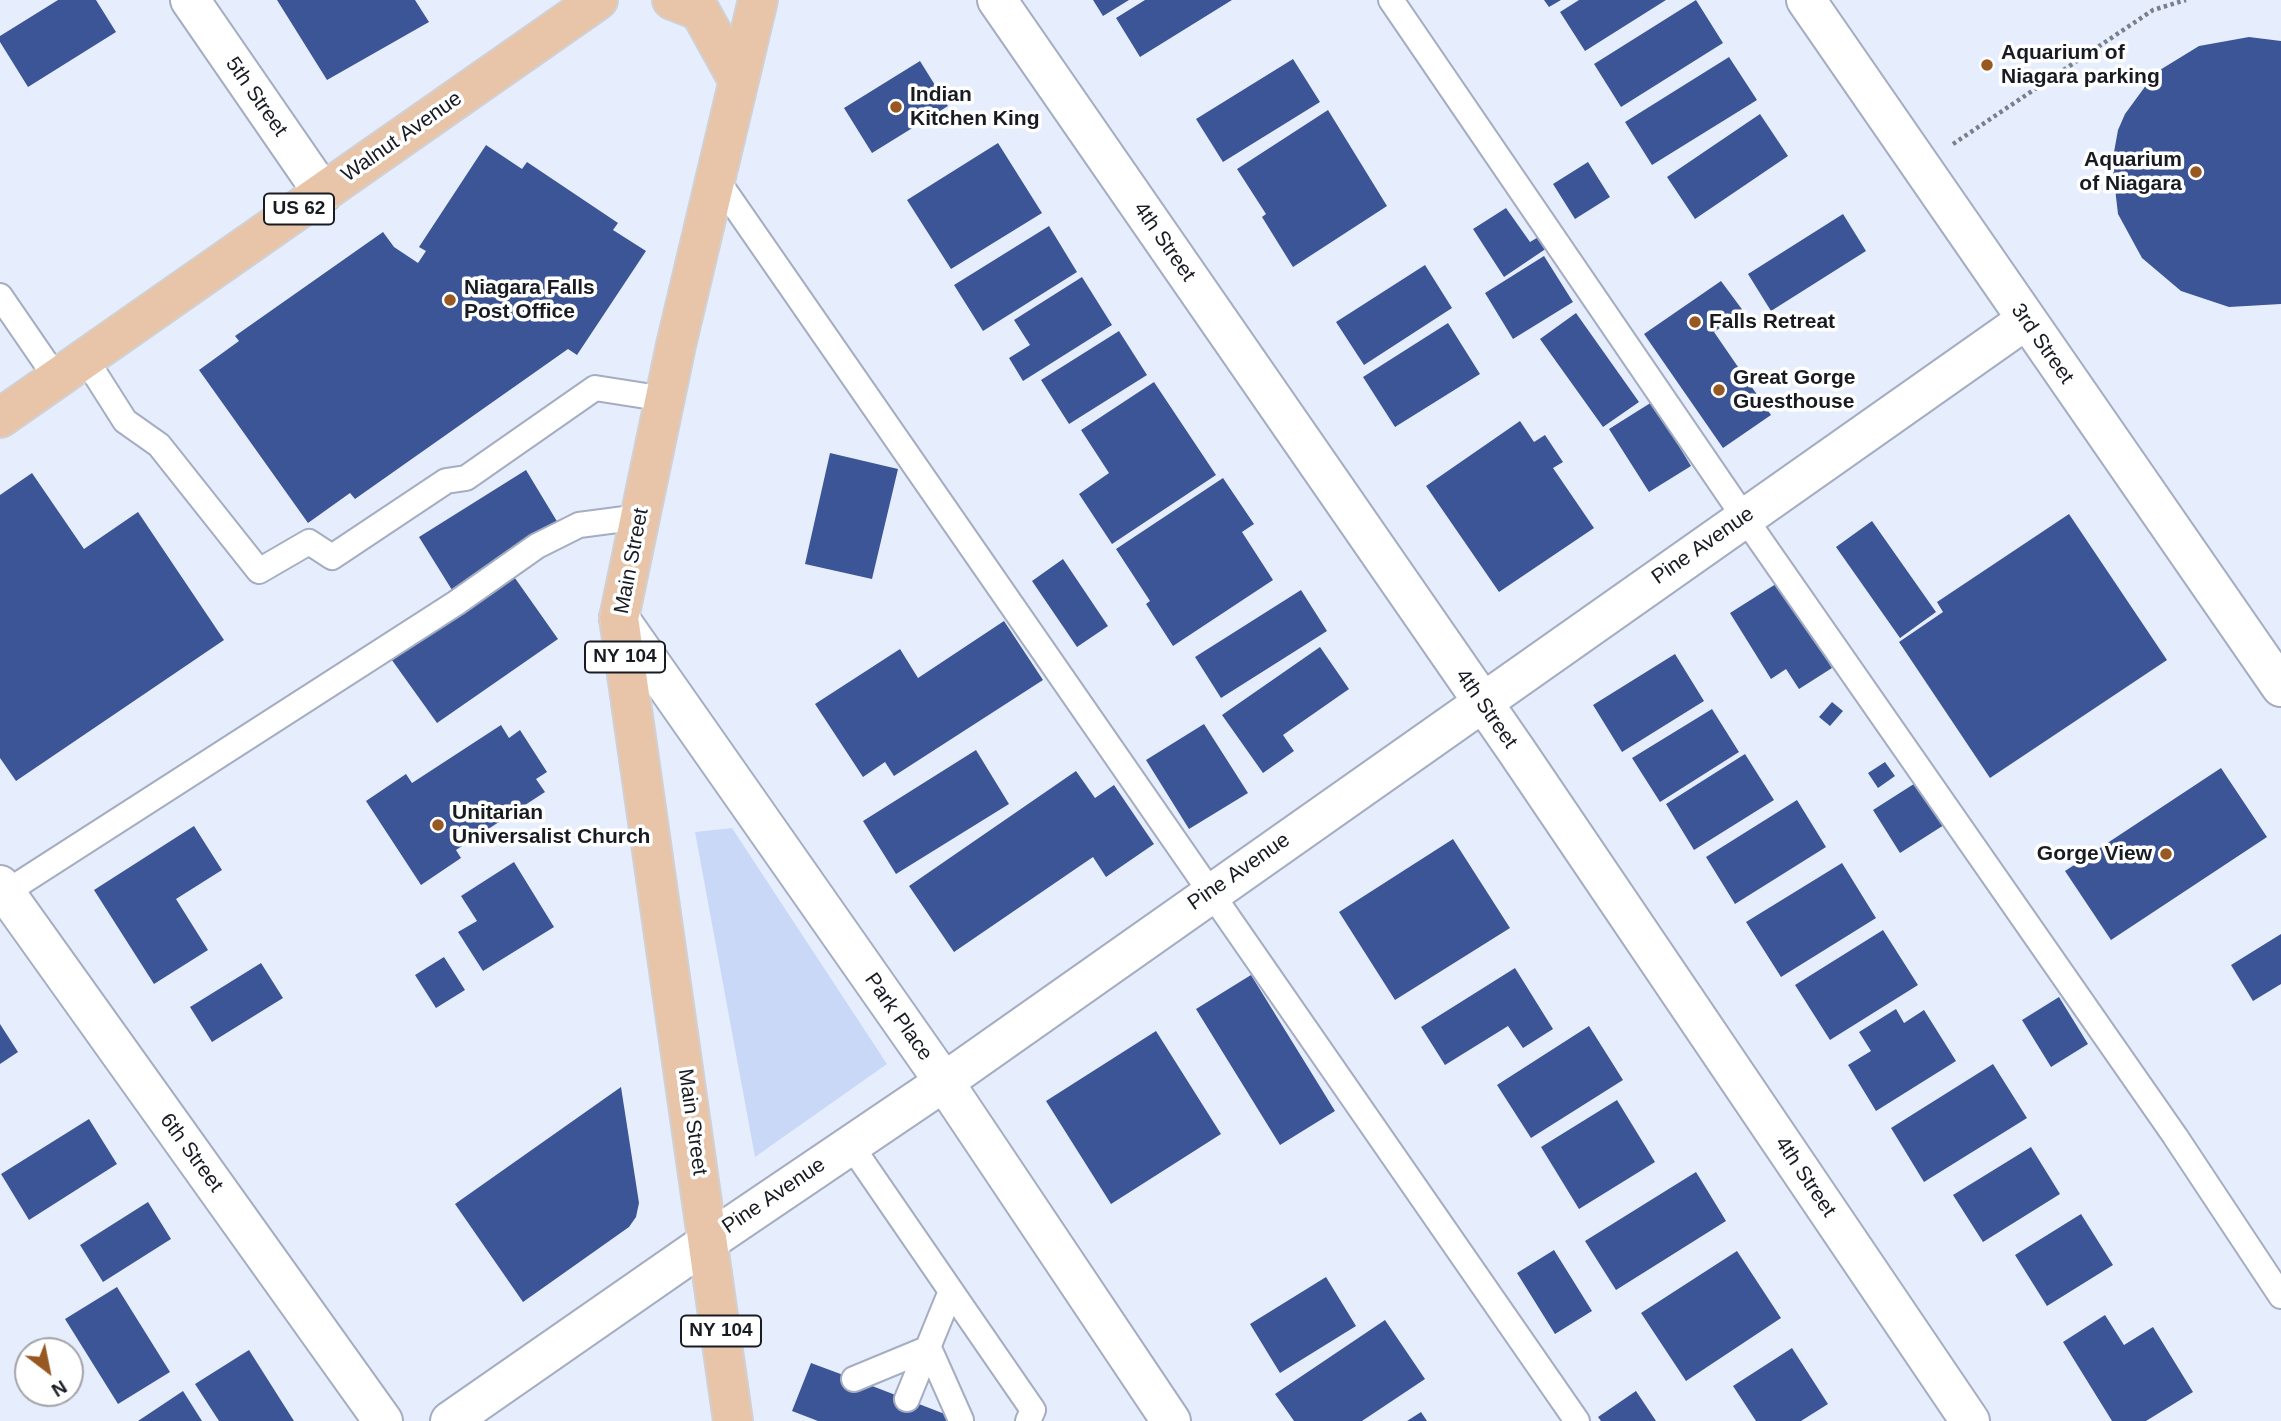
<!DOCTYPE html>
<html>
<head>
<meta charset="utf-8">
<style>
  body { margin:0 }
  #map { position:relative; width:2281px; height:1421px; overflow:hidden; background:#e6eefe; font-family:Arial,sans-serif }
  canvas { display:block }
  .north { position:absolute; left:14px; top:1337px; width:70px; height:70px; box-sizing:border-box; background:#fff; border:2px solid #a3a4a7; border-radius:50%; rotate:148deg; font-size:19px; font-weight:700; line-height:28px; text-align:center; color:#181b22 }
  .north::after { content:''; display:block; margin:auto; width:24px; height:32px; background:#985821; clip-path:polygon(50% 0,100% 100%,50% 72%,0 100%) }
</style>
</head>
<body>
<div id="map">
<canvas width="2281" height="1421"></canvas>
<div class="north">N</div>
</div>
<script>
const ctx = document.querySelector('canvas').getContext('2d');
ctx.lineJoin = 'round';
function fillPath(path, color) {
  ctx.fillStyle = color;
  ctx.fill(path, 'evenodd');
}
function stroke(path, color, width, dash) {
  ctx.strokeStyle = color;
  ctx.lineWidth = width;
  ctx.lineCap = dash ? 'butt' : 'round';
  ctx.setLineDash(dash || []);
  ctx.stroke(path);
}
function drawText(font, color, halo, rows, align = 'center') {
  ctx.font = font + ' Arial,sans-serif';
  ctx.lineWidth = 7;
  ctx.setLineDash([]);
  ctx.textBaseline = 'middle';
  ctx.strokeStyle = halo;
  ctx.fillStyle = color;
  for (const [text, x, y, turn = 0] of rows) {
    ctx.save();
    ctx.translate(x, y);
    ctx.rotate((+turn || 0) * Math.PI / 180);
    ctx.textAlign = isNaN(turn) ? turn : align;
    if (halo) ctx.strokeText(text, 0, 0);
    ctx.fillText(text, 0, 0);
    ctx.restore();
  }
}
const green = new Path2D(`
  M732 828 887 1064 755 1157 695 832Z`);
const building = new Path2D(`
  M58 0H96L116 32 28 87 0 42V36Z
  M277 0H415L429 22 327 80Z
  M1093 0H1129L1103 16Z
  M1145 0H1232L1140 57 1116 18Z
  M1544 0H1561L1549 7Z
  M1579 0H1666L1585 51 1560 12Z
  M1696 0 1723 43 1621 107 1594 64Z
  M2249 37 2281 41V304L2229 307 2181 291 2142 258 2118 214 2112 163 2118 130 2125 114 2155 73 2199 46Z
  M1729 57 1757 100 1652 165 1625 122Z
  M1293 59 1320 102 1223 162 1196 119Z
  M920 61 948 106 872 153 844 108Z
  M1328 110 1387 206 1293 267 1262 217 1266 214 1237 169Z
  M1760 114 1788 156 1695 219 1667 177Z
  M998 143 1042 213 951 269 907 200Z
  M486 145 522 169 527 162 618 223 613 230 646 251 577 355 568 349 355 499 350 493 308 523 199 370 239 341 235 336 383 232 394 247 418 263 426 251 419 247Z
  M1588 162 1610 197 1575 219 1553 184Z
  M1506 208 1530 242 1540 236 1547 248 1504 277 1473 229Z
  M1843 214 1866 251 1771 311 1748 274Z
  M1049 226 1077 272 983 331 954 285Z
  M1544 256 1573 302 1513 339 1485 293Z
  M1425 265 1452 308 1364 365 1336 322Z
  M1082 277 1112 325 1023 381 1009 358 1030 345 1014 320Z
  M1721 281 1744 312 1714 332 1771 415 1723 448 1644 334Z
  M1576 313 1639 402 1603 427 1540 339Z
  M1448 323 1480 374 1395 427 1363 377Z
  M1119 331 1147 375 1069 424 1041 380Z
  M1154 382 1216 475 1112 544 1079 494 1109 473 1081 430Z
  M1652 402 1691 466 1649 492 1609 429Z
  M1520 421 1534 442 1545 435 1563 462 1553 468 1594 528 1499 592 1426 486Z
  M830 453 898 469 872 579 805 564Z
  M526 470 558 523 452 590 419 537Z
  M32 473 84 549 138 512 224 640 16 781 0 758V495Z
  M1223 478 1254 524 1242 532 1273 580 1173 646 1146 604 1150 601 1116 549Z
  M2069 514 2167 660 1990 778 1899 642 1943 612 1937 602Z
  M1872 521 1936 612 1900 638 1836 547Z
  M1063 559 1108 626 1077 647 1032 581Z
  M510 571 558 639 437 723 389 656Z
  M1779 582 1832 668 1799 689 1786 669 1771 679 1730 613Z
  M1301 590 1327 631 1221 698 1195 657Z
  M1004 621 1043 680 894 776 885 762 863 777 815 704 900 649 918 678Z
  M1320 647 1349 689 1283 735 1294 751 1263 773 1222 715Z
  M1675 654 1704 701 1622 752 1593 705Z
  M1832 702 1843 711 1830 726 1819 717Z
  M1712 709 1739 752 1660 802 1632 758Z
  M1204 724 1248 793 1189 829 1146 760Z
  M501 725 509 738 520 730 547 772 536 779 545 792 456 850 461 858 421 885 366 801 406 774 412 783Z
  M976 750 1009 804 896 874 863 821Z
  M1745 754 1774 800 1694 850 1666 804Z
  M1885 762 1895 776 1878 788 1868 773Z
  M2221 768 2267 837 2111 940 2065 871Z
  M1076 771 1095 798 1114 785 1154 844 1106 877 1093 857 954 952 909 886Z
  M1917 782 1944 825 1900 853 1873 810Z
  M1797 800 1826 847 1735 904 1706 857Z
  M194 826 222 870 176 899 208 950 154 984 94 890Z
  M1453 839 1510 928 1395 1000 1339 912Z
  M514 862 554 927 483 971 458 932 477 921 461 896Z
  M1842 863 1876 918 1781 977 1746 922Z
  M1883 930 1918 985 1830 1040 1795 985Z
  M2281 934V984L2253 1001 2231 965Z
  M444 957 465 990 436 1008 415 975Z
  M261 963 283 998 212 1042 190 1007Z
  M1515 968 1553 1029 1523 1048 1508 1026 1445 1065 1421 1027Z
  M1251 975 1335 1111 1280 1145 1196 1009Z
  M2059 997 2088 1044 2051 1067 2022 1020Z
  M1896 1009 1904 1023 1924 1010 1956 1061 1876 1111 1848 1065 1871 1051 1859 1032Z
  M0 1024 18 1052 0 1064Z
  M1589 1026 1623 1080 1531 1138 1497 1085Z
  M1156 1031 1221 1134 1111 1204 1046 1101Z
  M1993 1064 2027 1118 1924 1182 1891 1128Z
  M621 1087 639 1203 636 1217 629 1227 523 1302 455 1204Z
  M1617 1100 1655 1162 1579 1209 1541 1147Z
  M89 1119 117 1164 29 1220 1 1174Z
  M2031 1147 2060 1194 1983 1242 1953 1195Z
  M1696 1172 1726 1221 1616 1290 1585 1241Z
  M148 1202 171 1239 103 1282 80 1245Z
  M2081 1214 2113 1265 2047 1306 2015 1255Z
  M1554 1250 1592 1311 1555 1334 1517 1273Z
  M1737 1251 1781 1318 1686 1381 1641 1313Z
  M1326 1277 1356 1326 1280 1373 1250 1324Z
  M117 1287 170 1372 118 1404 65 1319Z
  M2105 1315 2124 1345 2153 1327 2193 1392 2146 1421H2112L2063 1342Z
  M1385 1320 1425 1379 1362 1421H1294L1275 1394Z
  M1792 1348 1828 1404 1801 1421H1756L1733 1386Z
  M249 1350 294 1421H219L195 1384Z
  M811 1363 854 1379 963 1421H818L792 1411Z
  M183 1391 202 1421H138Z
  M1636 1391 1656 1421H1601L1598 1417Z
  M1421 1412 1427 1421H1407Z`);
const path = new Path2D(`
  M1953 144 2153 10 2186 0`);
const lane = new Path2D(`
  M1391 0 1744 517 2175 1136 2281 1296
  M715 177 1577 1421
  M0 296 57 379
  M85 358 125 421 159 445 259 571 309 542 332 557 446 481 466 478 595 388 665 399
  M5 893 456 603 537 546 579 525 640 517
  M850 1144 951 1291 907 1399
  M951 1291 1033 1410 1028 1421
  M854 1379 929 1348 961 1420`);
const street = new Path2D(`
  M190 0 323 193
  M997 0 1516 750 1970 1421
  M619 618 944 1082 1171 1421
  M0 885 383 1421
  M709 1241 944 1082 2026 320`);
const secondary = new Path2D(`
  M1806 0 2281 687
  M450 1421 709 1241`);
const primary = new Path2D(`
  M672 0 700 11 738 80
  M0 418 598 0
  M733 1421 619 618 676 345 758 0`);
const markers = [
  [1987,65,7,"#985821"],
  [896,107,7,"#985821"],
  [2196,172,7,"#985821"],
  [450,300,7,"#985821"],
  [1695,322,7,"#985821"],
  [1719,390,7,"#985821"],
  [438,825,7,"#985821"],
  [2166,854,7,"#985821"]
];
const shields = [
  [299,209,70],
  [625,657,80],
  [721,1331,80]
];
const shieldNames = [
  ["US 62",299,209],
  ["NY 104",625,657],
  ["NY 104",721,1331]
];
const poiNames = [
  ["Aquarium of",2001,53],
  ["Niagara parking",2001,77],
  ["Indian",910,95],
  ["Kitchen King",910,119],
  ["Aquarium",2182,160,"right"],
  ["of Niagara",2182,184,"right"],
  ["Niagara Falls",464,288],
  ["Post Office",464,312],
  ["Falls Retreat",1709,322],
  ["Great Gorge",1733,378],
  ["Guesthouse",1733,402],
  ["Unitarian",452,813],
  ["Universalist Church",452,837],
  ["Gorge View",2152,854,"right"]
];
const streetNames = [
  ["5th Street",256,97,55],
  ["Walnut Avenue",402,137,-35],
  ["4th Street",1164,242,55],
  ["3rd Street",2042,344,55],
  ["Pine Avenue",1703,546,-35],
  ["Main Street",632,561,-79],
  ["4th Street",1486,709,55],
  ["Pine Avenue",1239,872,-35],
  ["Park Place",898,1017,55],
  ["Main Street",692,1122,82],
  ["6th Street",191,1153,54],
  ["4th Street",1805,1177,56],
  ["Pine Avenue",774,1196,-34]
];
fillPath(green, '#cad8f7');
fillPath(building, '#3c5596');
stroke(lane, '#a4adc1', 28);
stroke(street, '#a4adc1', 42);
stroke(secondary, '#a4adc1', 42);
stroke(primary, '#d1d1d3', 42);
stroke(path, '#7a7f8a', 4.5, [3.5, 3.5]);
stroke(lane, '#fff', 24);
stroke(street, '#fff', 38);
stroke(secondary, '#fff', 38);
stroke(primary, '#e8c4a9', 38);
for (const [x, y, r, color] of markers) {
  const dot = new Path2D();
  dot.arc(x, y, r, 0, 2 * Math.PI);
  ctx.fillStyle = color;
  ctx.fill(dot);
  stroke(dot, '#fff', 2.5);
}
for (const [x, y, w] of shields) {
  const box = new Path2D();
  box.roundRect(x - w / 2, y - 15.5, w, 31, 5);
  ctx.fillStyle = '#fff';
  ctx.fill(box);
  stroke(box, '#181b22', 2);
}
drawText('bold 19px', '#181b22', null, shieldNames);
drawText('bold 21px', '#181b22', '#fff', poiNames, 'left');
drawText('21px', '#181b22', '#fff', streetNames);
</script>
</body>
</html>
